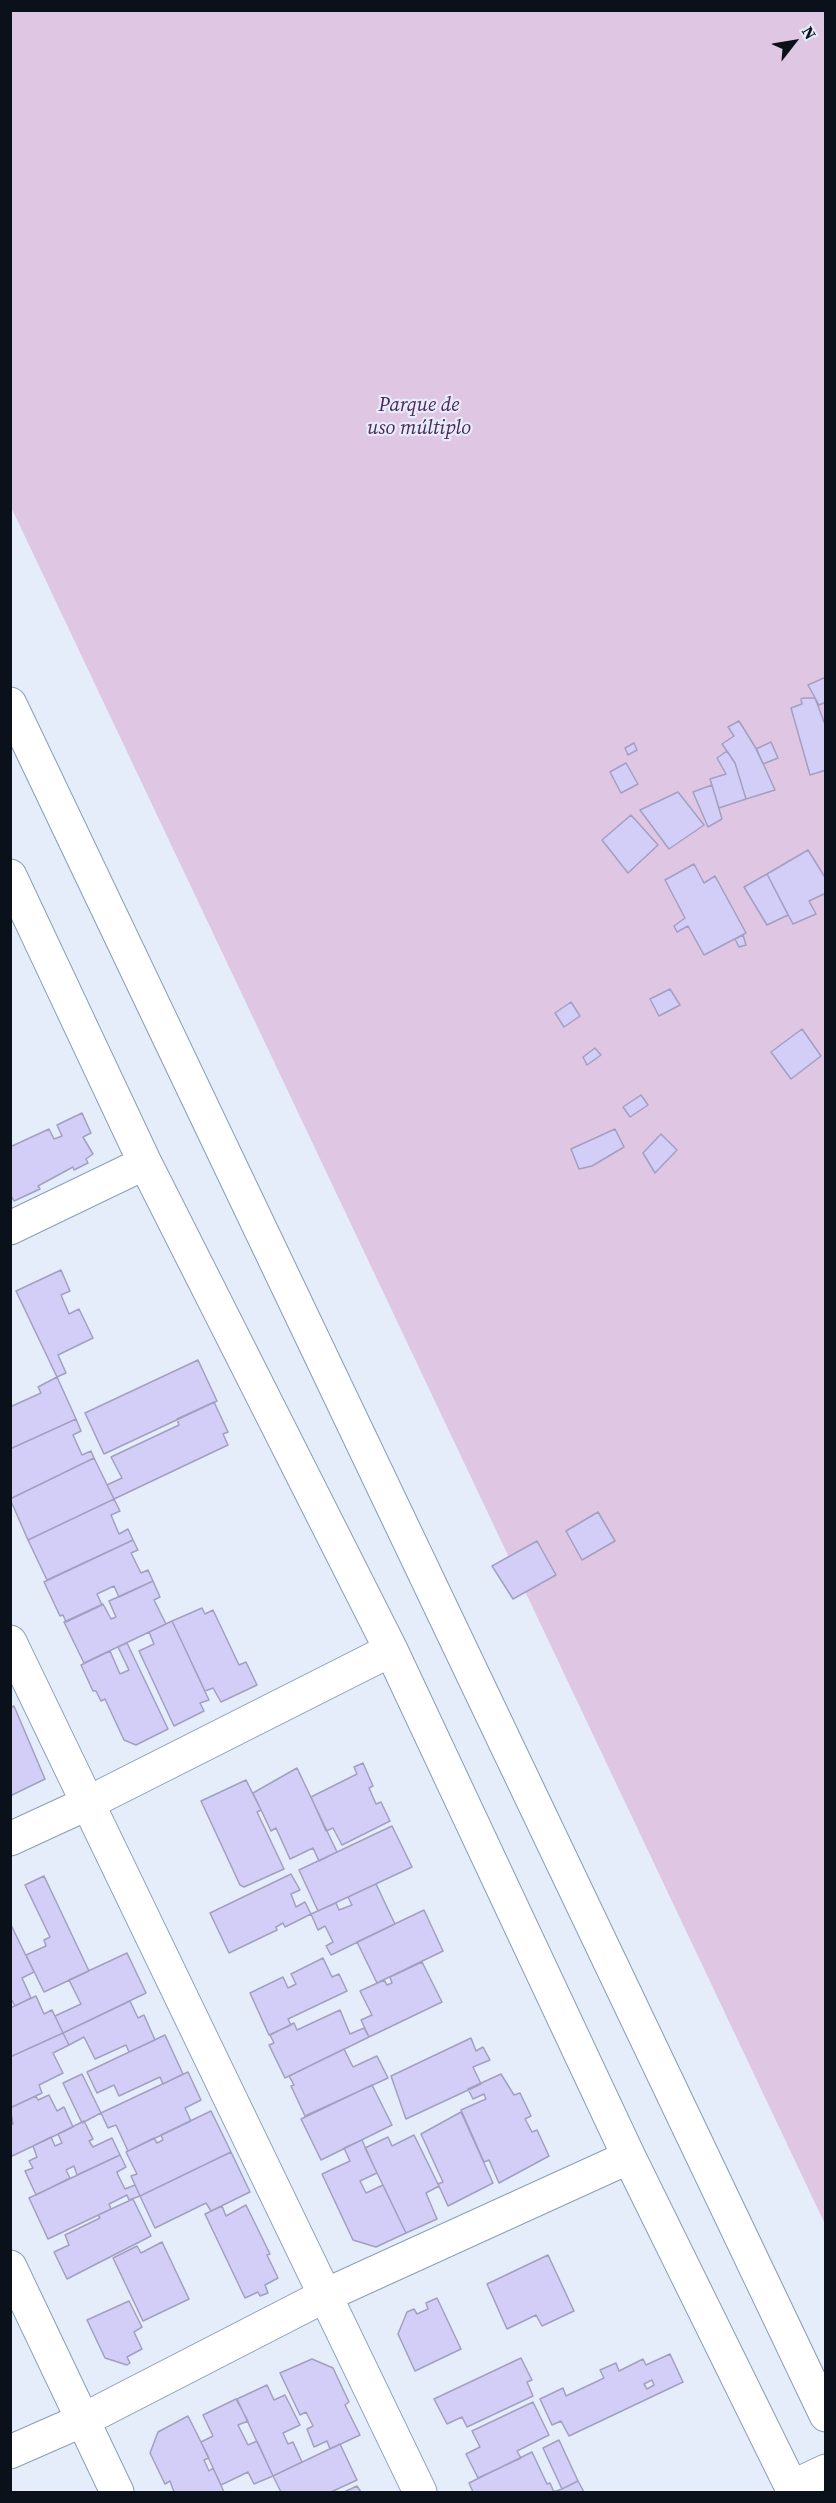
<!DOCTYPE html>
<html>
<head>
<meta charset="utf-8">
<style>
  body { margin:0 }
  #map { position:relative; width:836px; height:2503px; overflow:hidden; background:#e4edf9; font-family:"Source Serif 4",serif }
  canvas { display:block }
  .frame { position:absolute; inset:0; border:12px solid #0a111b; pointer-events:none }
  .north { position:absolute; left:764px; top:12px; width:60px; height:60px; -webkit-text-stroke:4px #e4edf9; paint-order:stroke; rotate:59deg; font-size:16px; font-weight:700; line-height:24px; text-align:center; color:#0a111b }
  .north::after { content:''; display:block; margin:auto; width:21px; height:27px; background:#0a111b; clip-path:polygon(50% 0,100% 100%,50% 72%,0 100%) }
</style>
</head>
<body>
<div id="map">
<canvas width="836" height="2503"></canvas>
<div class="frame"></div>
<div class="north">N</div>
</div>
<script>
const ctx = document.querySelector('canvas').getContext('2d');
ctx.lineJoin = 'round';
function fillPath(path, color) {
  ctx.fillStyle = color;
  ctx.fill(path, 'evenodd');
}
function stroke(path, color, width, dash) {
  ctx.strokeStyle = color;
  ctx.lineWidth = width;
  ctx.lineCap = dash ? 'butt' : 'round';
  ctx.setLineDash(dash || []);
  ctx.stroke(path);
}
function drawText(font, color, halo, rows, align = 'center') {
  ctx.font = font + ' "Source Serif 4",serif';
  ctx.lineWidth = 4.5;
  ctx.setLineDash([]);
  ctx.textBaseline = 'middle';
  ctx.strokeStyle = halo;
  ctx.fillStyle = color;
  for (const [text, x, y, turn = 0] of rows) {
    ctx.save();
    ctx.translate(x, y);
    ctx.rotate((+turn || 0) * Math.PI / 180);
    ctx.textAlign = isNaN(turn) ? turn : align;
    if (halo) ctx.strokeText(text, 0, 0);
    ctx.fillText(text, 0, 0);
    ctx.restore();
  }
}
const green = new Path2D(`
  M11 11H825V2224L11 507Z`);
const building = new Path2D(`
  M826 677V702L819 705 808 685Z
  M803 698H815L826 727V770L810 775 791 708 802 704 801 699Z
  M739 721 757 750 775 790 746 799 735 763 722 744 734 736 728 727Z
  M771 742 778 758 763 764 756 749Z
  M634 743 637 750 628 755 625 748Z
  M727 751 735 763 746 799 719 808 710 779 726 774 717 758Z
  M626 763 638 784 621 793 610 772Z
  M712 785 722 819 708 827 693 792Z
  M678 792 704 825 669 849 640 810Z
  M631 815 658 845 628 873 602 840Z
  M808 850 826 879V893L809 901 816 914 793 924 767 874Z
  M694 864 704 883 715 876 746 933 704 955 688 926 677 932 674 926 685 918 665 880Z
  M767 874 788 915 767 925 744 887Z
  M743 935 746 945 739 947 735 939Z
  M670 989 680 1005 659 1016 650 999Z
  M571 1002 580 1016 564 1027 555 1013Z
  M802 1029 821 1056 791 1079 771 1052Z
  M595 1048 601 1055 587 1065 583 1057Z
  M641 1095 648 1105 630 1117 623 1107Z
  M82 1113 91 1133 83 1137 93 1154 86 1159 88 1163 74 1170 73 1167 38 1186 40 1189 14 1201 10 1194V1147L49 1129 54 1139 62 1136 57 1125Z
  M615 1129 624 1147 592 1166 579 1169 571 1149Z
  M661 1134 677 1150 655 1173 643 1153Z
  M61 1270 70 1291 61 1295 69 1314 79 1309 93 1338 58 1355 66 1373 57 1377 16 1291Z
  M198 1360 217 1401 104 1454 85 1413Z
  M57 1377 76 1419 10 1449V1407L41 1393 38 1387Z
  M214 1402 228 1432 223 1434 228 1445 114 1499 107 1485 122 1478 111 1457 179 1425 177 1419Z
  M76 1419 81 1431 73 1435 82 1455 91 1451 94 1458 10 1499V1449Z
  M94 1458 114 1499 28 1540 10 1499Z
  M114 1499 120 1511 111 1515 119 1534 128 1529 133 1540 47 1580 28 1540Z
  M598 1512 615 1541 582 1560 566 1531Z
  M133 1540 138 1550 131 1553 141 1573 148 1570 153 1581 119 1597 114 1586 97 1594 102 1605 66 1622 63 1615 60 1616 44 1582Z
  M537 1541 556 1575 513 1599 492 1566Z
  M153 1581 160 1597 154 1600 166 1624 84 1663 64 1622 103 1604 111 1619 116 1617 109 1601Z
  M202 1608 205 1614 213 1610 239 1665 246 1662 257 1685 221 1702 213 1688 205 1691 172 1621Z
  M172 1621 209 1700 200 1703 204 1711 174 1726 139 1651 154 1644 149 1632Z
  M127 1643 168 1729 136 1745 124 1740 105 1699 101 1701 96 1691H93L81 1665 110 1651 120 1674 129 1670 118 1647Z
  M14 1706 45 1779 10 1796V1708Z
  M363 1763 373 1786 369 1788 376 1804 381 1802 390 1821 342 1845 333 1828 326 1831 311 1797 357 1774 354 1767Z
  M297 1768 337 1852 319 1861 313 1848 290 1859 276 1828 271 1831 253 1793Z
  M246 1780 261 1810 257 1812 284 1869 244 1887 240 1885 201 1801Z
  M392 1826 412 1867 318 1911 299 1870Z
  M291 1874 300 1890 291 1894 296 1907 305 1902 311 1914 285 1927 283 1923 276 1927 277 1930 229 1953 210 1913Z
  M44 1876 89 1971 44 1992 26 1955 46 1946 44 1940 50 1937 25 1885Z
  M376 1884 395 1924 331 1955 326 1946 333 1942 325 1926 318 1930 311 1914 336 1903 339 1910 352 1905 348 1897Z
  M424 1910 443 1951 377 1983 357 1942Z
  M10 1923 34 1972 22 1978 31 1998 15 2006 10 1997Z
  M127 1953 146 1993 63 2033 55 2016 81 2004 69 1980Z
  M323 1958 332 1977 339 1974 347 1991 288 2019 291 2025 269 2035 250 1993 283 1977 288 1988 296 1984 291 1974Z
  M422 1962 442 2002 369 2037 361 2020 372 2015 360 1991 384 1980 387 1985 392 1983 390 1977Z
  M36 1996 44 2014 52 2010 63 2033 10 2057V2008Z
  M130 2001 138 2018 144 2015 155 2040 129 2052 126 2045 95 2059 84 2037 69 2045 63 2033Z
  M340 2010 350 2034 364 2028 369 2037 285 2078 269 2045 274 2043 270 2035 294 2023 297 2030Z
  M63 2033 69 2045 53 2053 63 2073 39 2085 42 2093 10 2108V2057Z
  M165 2035 183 2074 163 2084 160 2077 119 2096 114 2085 97 2093 87 2072Z
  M471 2038 476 2051 483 2047 490 2060 473 2067 481 2084 406 2119 391 2076Z
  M344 2049 353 2067 377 2056 388 2078 305 2116 291 2086 294 2085 289 2076Z
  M188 2072 201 2100 185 2108 191 2121 128 2151 116 2125 108 2128 101 2113Z
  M82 2074 101 2113 82 2123 63 2083Z
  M501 2074 514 2095 520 2093 531 2116 525 2119 532 2132 537 2130 549 2156 499 2183 489 2160 484 2162 461 2110 486 2099 484 2094 473 2099 468 2089Z
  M372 2085 392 2125 321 2160 301 2119Z
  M49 2095 57 2111 64 2107 73 2127 10 2157V2125L13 2124 10 2108 36 2096 38 2100Z
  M211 2111 231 2152 140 2196 131 2176 137 2174 126 2152 154 2138 157 2143 163 2140 161 2135Z
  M461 2112 493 2183 448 2206 438 2184 443 2182 421 2134Z
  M84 2121 93 2139 89 2141 93 2147 112 2138 120 2155 77 2175 74 2166 66 2170 70 2178 36 2195 25 2171 33 2168 29 2161 37 2157 33 2146 51 2137 55 2146 62 2143 58 2134Z
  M414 2135 439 2186 426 2193 437 2219 406 2233 365 2148 388 2137 392 2146Z
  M362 2140 377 2173 360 2181 366 2193 383 2185 406 2233 376 2247 353 2240 322 2174 350 2161 344 2148Z
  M231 2152 250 2192 211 2211 206 2203 155 2228 140 2196Z
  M120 2155 126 2167 117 2172 118 2175 125 2189 135 2185 140 2196 129 2200 127 2195 109 2204 111 2209 48 2239 29 2198Z
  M133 2199 151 2236 67 2279 54 2252 69 2245 65 2235 100 2218 98 2215Z
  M246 2205 270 2254 267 2255 278 2278 265 2285 268 2293 260 2296 258 2292 245 2298 205 2214 222 2206 226 2216Z
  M162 2242 189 2299 143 2321 113 2258 137 2246 141 2253Z
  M548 2255 574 2311 542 2326 536 2315 507 2329 487 2284Z
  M437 2298 461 2349 415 2371 398 2334 407 2312 414 2309 417 2314 428 2309 426 2303Z
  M129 2301 142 2327 134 2332 142 2349 127 2357 130 2363 127 2365 105 2358 87 2320Z
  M670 2354 683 2382 569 2436 561 2421 552 2425 540 2399 563 2388 566 2396 604 2378 600 2370 616 2363 619 2371 643 2359 646 2365ZM652 2380 654 2385 647 2389 644 2384Z
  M521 2358 532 2380 527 2382 533 2396 467 2427 462 2417 447 2424 434 2399Z
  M312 2359 333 2368 349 2402 345 2405 360 2435 330 2449 327 2441 314 2447 307 2429 313 2426 306 2412 300 2415 280 2373Z
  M267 2385 274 2400 285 2395 300 2425 283 2433 288 2444 293 2442 302 2462 273 2476 237 2399Z
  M236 2399 248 2421 238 2425 248 2445 257 2441 273 2476 254 2484 248 2472 221 2485 201 2442 213 2436 203 2415Z
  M533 2402 549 2435 517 2451 521 2458 478 2478 466 2454 480 2447 472 2431Z
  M188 2416 209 2458 204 2460 209 2471 213 2468 224 2492H174L170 2481 165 2484 150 2453 158 2432Z
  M559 2440 578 2481 562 2489 543 2448Z
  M340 2444 357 2480 331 2492H281L273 2476Z
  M532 2452 547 2484 550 2483 554 2492H473L469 2483Z
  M578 2481 584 2492H553L562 2489Z
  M357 2486 361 2492H344Z`);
const minor = new Path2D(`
  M10 704 826 2415
  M10 876 145 1163 391 1650 629 2157 794 2492
  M10 1228 145 1163
  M10 1642 420 2492
  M10 1839 86 1804 391 1650
  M10 2267 117 2492
  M10 2452 83 2420 326 2295 629 2157
  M792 2487 826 2471`);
const parkNames = [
  ["Parque de",419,406],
  ["uso múltiplo",419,429]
];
fillPath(green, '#dfc6e3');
fillPath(building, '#d3cef7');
stroke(building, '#a39fc1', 1.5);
stroke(minor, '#8a9ebb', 35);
stroke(minor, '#fff', 33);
drawText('italic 20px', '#522559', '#e4edf9', parkNames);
</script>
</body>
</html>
